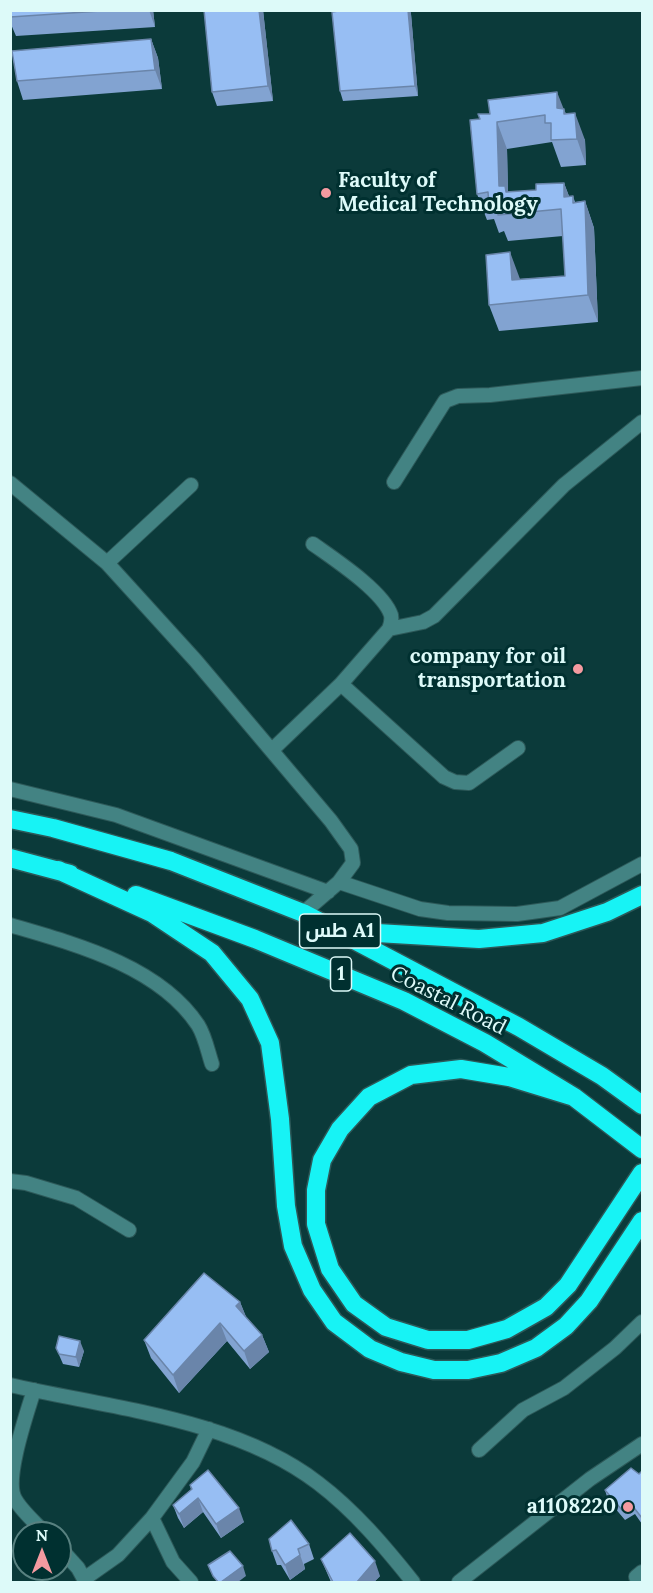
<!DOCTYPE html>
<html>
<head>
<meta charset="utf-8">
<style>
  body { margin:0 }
  #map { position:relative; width:653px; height:1593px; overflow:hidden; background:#0b3a3a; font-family:Lora,serif }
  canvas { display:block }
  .frame { position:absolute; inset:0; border:12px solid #ddfaf9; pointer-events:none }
  .north { position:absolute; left:12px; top:1521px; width:60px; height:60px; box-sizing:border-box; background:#003030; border:2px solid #588180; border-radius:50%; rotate:0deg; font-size:16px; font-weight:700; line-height:24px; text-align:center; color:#ddfaf9 }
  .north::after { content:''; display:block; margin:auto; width:21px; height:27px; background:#f49aa0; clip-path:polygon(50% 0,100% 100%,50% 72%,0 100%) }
</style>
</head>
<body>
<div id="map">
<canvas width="653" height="1593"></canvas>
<div class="frame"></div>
<div class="north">N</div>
</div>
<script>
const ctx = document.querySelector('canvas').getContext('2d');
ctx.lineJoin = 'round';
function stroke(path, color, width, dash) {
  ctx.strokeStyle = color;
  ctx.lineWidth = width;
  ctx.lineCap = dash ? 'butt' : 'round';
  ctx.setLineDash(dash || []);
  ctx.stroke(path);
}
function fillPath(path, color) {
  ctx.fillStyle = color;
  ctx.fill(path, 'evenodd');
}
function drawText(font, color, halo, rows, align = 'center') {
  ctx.font = font + ' Lora,Cairo,serif';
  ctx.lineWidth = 6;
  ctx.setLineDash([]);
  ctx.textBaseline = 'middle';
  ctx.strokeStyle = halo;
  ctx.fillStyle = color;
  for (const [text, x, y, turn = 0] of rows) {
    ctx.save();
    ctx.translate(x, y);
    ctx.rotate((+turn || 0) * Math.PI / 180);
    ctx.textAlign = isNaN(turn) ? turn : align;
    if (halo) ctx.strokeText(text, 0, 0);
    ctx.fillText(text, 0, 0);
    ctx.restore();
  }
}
const minor = new Path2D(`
  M394 482 445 401 458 396 490 395 642 378
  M10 483 107 563 196 661 331 821 351 849 353 863 339 882 303 913
  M107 563 191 485
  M389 629 423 622 434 616 564 485 642 422
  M341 684 444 777 455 782 469 783 518 748
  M272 750 341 684 389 629C391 624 392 620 391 615 383 591 334 559 313 544
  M10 789 116 815 328 892
  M339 882 420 909 448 913 517 914 560 908 642 864
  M10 925C75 944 159 966 198 1025 205 1036 208 1052 212 1064
  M10 1181 26 1183 76 1198 129 1230
  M10 1385C110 1408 235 1419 318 1483 355 1511 385 1547 413 1582
  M34 1390C27 1413 5 1476 14 1497 20 1510 35 1522 45 1533
  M479 1450 523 1410 564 1388 615 1348 642 1322
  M60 1548 78 1568 84 1579
  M636 1577 642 1572
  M85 1582 84 1579 118 1555 152 1518
  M191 1582 173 1562 152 1518 193 1462 209 1429
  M459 1582 590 1479 642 1444`);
const highway = new Path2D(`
  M10 819 53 828 171 861 303 913 519 1027 602 1076 642 1105
  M10 858 70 874
  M58 870 152 913 212 953 250 999 270 1043 280 1119 286 1206 293 1246 312 1290 334 1322 370 1349 401 1362 434 1370H468L501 1363 536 1348 566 1326 589 1301 642 1221
  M136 895 255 939 404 1001 485 1043 574 1097 642 1149
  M343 931 479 939 543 933 607 912 642 895
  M574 1097 509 1077 461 1069 411 1075 369 1097 340 1129 322 1160 316 1190V1224L330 1269 354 1304 386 1327 428 1340H468L507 1329 546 1307 568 1285 642 1173`);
const wall = new Path2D(`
  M10 10H153L155 27 16 36 10 22Z
  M263 10 273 101 217 106 212 92Z
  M345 10H410L411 14 418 96 343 101 340 91Z
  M151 39 158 58 162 89 23 100 17 81Z
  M564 109 566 114 585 140 586 165 561 167 552 142 507 149 508 192 536 190 564 183 569 196H573L575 202 585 201 594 228 598 322 499 331 489 305 520 279 565 276 563 236 508 241 504 231 499 233 494 219 487 220 477 194 480 119 490 114Z
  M240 1302 246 1317 262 1335 269 1352 250 1369 227 1341 179 1393 151 1358 144 1340Z
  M56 1348 84 1351 79 1367 63 1364Z
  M642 1471V1524L635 1514 625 1520 608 1500 605 1490 639 1474Z
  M190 1485 244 1522 221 1538 203 1512 184 1528 178 1518 173 1505 191 1490Z
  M309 1544 314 1559 304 1564 305 1569 290 1580 281 1565H277L272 1551Z
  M321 1559 380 1576 374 1582H331Z`);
const shadedWall = new Path2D(`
  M149 10H153L155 27Z
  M259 10H263L273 101 268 86Z
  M408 10H410L411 14 418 96 415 86Z
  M151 39 158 58 162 89 155 70Z
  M557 92 574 135V140L566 120 557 108Z
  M575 113 585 140 586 165 577 139Z
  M497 122 507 149 508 195 499 186Z
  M564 183 574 210 564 197Z
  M585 201 594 228 598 322 588 295Z
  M510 252 520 279 512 280Z
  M240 1302 247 1319 236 1306Z
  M220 1323 227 1341 179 1393 173 1375Z
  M262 1335 269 1352 250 1369 244 1351Z
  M80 1341 84 1351 79 1367 76 1357Z
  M198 1498 203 1512 184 1528 179 1514Z
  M239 1508 244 1522 221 1538 216 1524Z
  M298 1549 305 1569 290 1580 285 1565Z
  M375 1561 380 1576 374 1582H357Z
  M243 1566 246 1576 238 1582H221Z`);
const building = new Path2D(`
  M10 10H116L10 17Z
  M204 10H259L268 86 212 92Z
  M345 10H408L415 86 340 91 332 12Z
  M151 39 155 70 17 81 12 51Z
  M557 92V108L564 109V114L575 113 577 139 551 140V123H545V115L497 122 499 186H505L506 192 536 190V184L564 183V197L573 196V203L585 201 588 295 489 305 486 255 510 252 512 280 565 276 561 209 498 215 497 204 489 206 488 192 477 194 470 120 480 119 478 114H490L488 100Z
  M204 1273 240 1302 236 1306 262 1335 244 1351 220 1323 173 1375 144 1340Z
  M59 1336 80 1341 76 1357 59 1354 56 1348Z
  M631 1468 639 1474 642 1471V1518L631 1504 622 1510 605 1490Z
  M208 1470 239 1508 216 1524 198 1498 179 1514 173 1505 192 1489 190 1485Z
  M291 1520 309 1544 298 1549 300 1555 285 1565 276 1550 272 1551 269 1539Z
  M350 1533 375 1561 357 1582H333L321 1559Z
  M230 1551 243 1566 221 1582H218L213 1576 208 1565Z`);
const markers = [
  [326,193,6,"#f49aa0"],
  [578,669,6,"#f49aa0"],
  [628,1507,6,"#f49aa0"]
];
const shields = [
  [340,931,81],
  [341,974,21]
];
const shieldNames = [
  ["طس A1",340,931],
  ["1",341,974]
];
const poiNames = [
  ["Faculty of",338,181,"left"],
  ["Medical Technology",338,205,"left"],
  ["company for oil",566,657],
  ["transportation",566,681],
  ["a1108220",616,1507]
];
const streetNames = [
  ["Coastal Road",448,1001,27]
];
stroke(minor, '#2d5959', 16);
stroke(highway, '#2d5959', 21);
stroke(minor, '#438383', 14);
stroke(highway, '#17f3f5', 18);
fillPath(wall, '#82a3d1');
fillPath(shadedWall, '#6a85aa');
fillPath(building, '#97bef3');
stroke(building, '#6a85aa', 1.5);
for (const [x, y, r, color] of markers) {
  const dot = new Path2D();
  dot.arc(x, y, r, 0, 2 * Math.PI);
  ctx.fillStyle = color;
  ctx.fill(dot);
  stroke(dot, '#003030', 2);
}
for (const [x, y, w] of shields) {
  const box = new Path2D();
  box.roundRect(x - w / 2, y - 17, w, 34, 4.5);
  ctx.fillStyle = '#003030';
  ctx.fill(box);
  stroke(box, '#ddfaf9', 1.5);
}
drawText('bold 20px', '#ddfaf9', null, shieldNames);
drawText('bold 21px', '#ddfaf9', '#003030', poiNames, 'right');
drawText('21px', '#ddfaf9', '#003030', streetNames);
</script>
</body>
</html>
